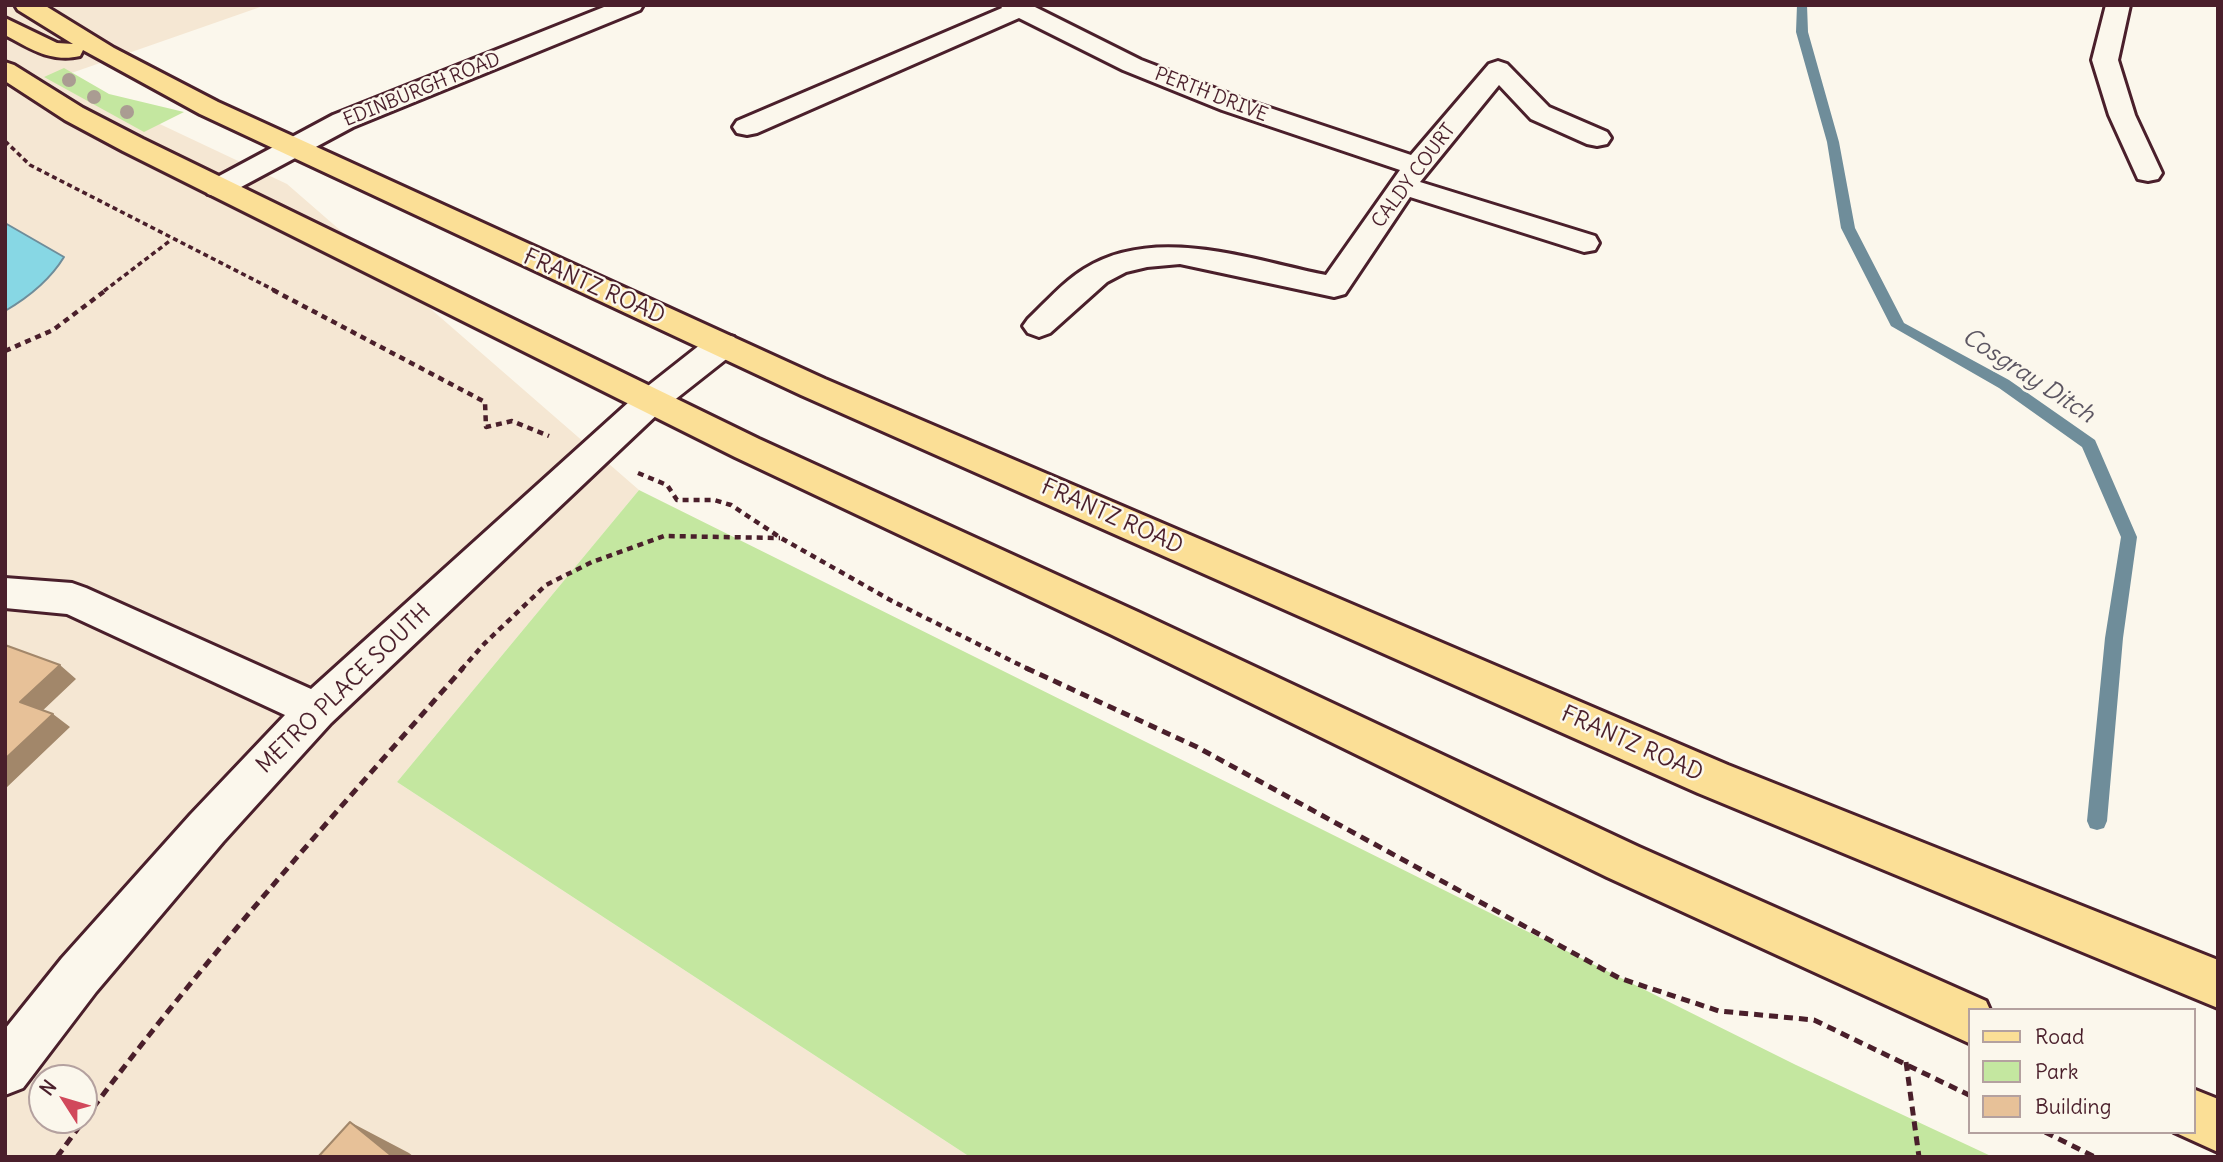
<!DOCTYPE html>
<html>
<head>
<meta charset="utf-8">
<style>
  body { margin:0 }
  #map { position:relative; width:2223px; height:1162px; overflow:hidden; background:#fbf7ec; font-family:Delius,sans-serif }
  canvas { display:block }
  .frame { position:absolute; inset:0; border:7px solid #4a1f2b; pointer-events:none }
  .legend { position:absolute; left:1968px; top:1008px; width:228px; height:126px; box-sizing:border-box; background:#fbf7ec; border:2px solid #b4a19f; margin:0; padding:9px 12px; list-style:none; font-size:21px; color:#4a1f2b }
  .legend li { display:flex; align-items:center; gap:14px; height:35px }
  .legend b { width:35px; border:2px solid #b4a19f }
  .north { position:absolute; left:28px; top:1064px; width:70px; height:70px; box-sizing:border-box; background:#fbf7ec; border:2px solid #b4a19f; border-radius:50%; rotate:307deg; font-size:19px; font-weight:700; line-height:28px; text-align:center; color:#4a1f2b }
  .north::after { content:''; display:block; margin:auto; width:24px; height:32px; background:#d1495b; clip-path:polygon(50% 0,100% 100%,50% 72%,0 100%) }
</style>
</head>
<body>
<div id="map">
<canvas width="2223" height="1162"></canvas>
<div class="frame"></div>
<ul class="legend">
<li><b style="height:9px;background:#fbdf96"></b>Road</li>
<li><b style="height:19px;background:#c4e7a0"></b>Park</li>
<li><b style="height:19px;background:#e7c198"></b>Building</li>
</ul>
<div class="north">N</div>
</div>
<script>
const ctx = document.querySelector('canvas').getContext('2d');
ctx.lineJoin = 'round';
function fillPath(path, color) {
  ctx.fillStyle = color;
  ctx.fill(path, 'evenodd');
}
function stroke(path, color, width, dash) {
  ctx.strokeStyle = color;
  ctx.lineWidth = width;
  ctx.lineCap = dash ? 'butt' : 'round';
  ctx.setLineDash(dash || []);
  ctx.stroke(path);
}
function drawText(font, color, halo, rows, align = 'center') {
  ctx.font = font + ' Delius,sans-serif';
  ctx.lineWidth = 5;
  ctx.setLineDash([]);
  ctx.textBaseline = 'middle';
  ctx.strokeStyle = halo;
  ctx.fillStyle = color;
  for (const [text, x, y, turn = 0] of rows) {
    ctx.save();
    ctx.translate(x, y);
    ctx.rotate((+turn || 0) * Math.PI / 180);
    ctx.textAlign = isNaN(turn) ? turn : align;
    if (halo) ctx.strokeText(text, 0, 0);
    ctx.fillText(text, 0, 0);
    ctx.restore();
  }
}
const built = new Path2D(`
  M5 5H266L60 77 287 184 639 490 397 782 970 1157H5ZM42 1078H84V1120H42Z`);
const green = new Path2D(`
  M64 68 109 94 184 112 144 132 44 77Z
  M639 490 1796 1065 1993 1157H970L397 782Z`);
const water = new Path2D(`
  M5 223 64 257C50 280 29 297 5 311Z`);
const stream = new Path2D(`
  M1797 5H1807L1808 32 1839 142 1855 228 1904 323 2009 380 2095 440 2137 537 2123 638 2107 821 2104 828 2097 830 2090 828 2087 821 2105 638 2121 537 2082 447 1999 388 1891 326 1841 228 1827 142 1796 32Z`);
const pathFar2 = new Path2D(`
  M5 141 30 165 276 291
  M104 291 171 240`);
const pathFar1 = new Path2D(`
  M273 290 485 402 486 427 512 421 549 436
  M5 351 53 330 106 290
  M638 473 667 485 677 500H714L731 505 781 538 892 601 1030 670
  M461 670 485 643 546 585 592 562 664 536 780 538`);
const path = new Path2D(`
  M1026 668 1197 747 1619 978 1719 1011 1814 1020 1969 1095
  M1906 1062 1919 1157
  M84 1120C201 962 333 816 463 668
  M2045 1132 2095 1157
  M57 1157 84 1120`);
const minor = new Path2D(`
  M609 5H643L640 10 353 127 228 194 218 197 208 194 204 188 208 182 333 115Z
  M1000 5H1031L1141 60 1240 98 1411 155 1489 64 1498 61 1507 64 1549 107 1607 132 1611 138 1607 144 1597 146 1587 144 1531 119 1499 85 1420 182 1595 236 1599 243 1595 250 1584 252 1410 197 1345 294 1334 297 1180 264 1147 267 1126 272 1107 282 1050 333 1039 337 1028 333 1023 326 1028 319C1046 302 1063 282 1084 269 1155 224 1251 260 1326 275L1400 170 1222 110 1123 70 1019 18 757 133 747 135 737 133 733 127 737 121 1002 8Z
  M2106 5H2130L2118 60 2135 115 2162 173 2158 179 2148 181 2138 179 2109 115 2092 60Z
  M722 334 734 337 738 345 734 353 663 409 331 723 223 842 96 992 23 1088 5 1095V1029L62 958 191 814 285 715 67 614 5 608V578L72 583 86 588 311 689 639 393 710 337Z`);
const major = new Path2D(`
  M15 5H44L114 48 218 102 825 379 1728 765 2218 960V1008L1698 793 801 395 200 114 83 50 80 56C51 63 29 48 5 35V18L57 43 73 44 18 10Z
  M5 62 14 65 83 108 143 139 759 439 1138 612 1639 847 1986 1001 1990 1010H1969V1043L1607 877 1110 634 735 457 123 151 65 120 5 81Z
  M2193 1089 2218 1099V1152L2174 1132H2193Z`);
const trees = [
  [69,80],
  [94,97],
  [127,112]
];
const shadedWall = new Path2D(`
  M60 665 76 679 38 715 20 702Z
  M53 714 70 727 5 789V759Z
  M350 1122 409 1153 414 1157H393Z`);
const building = new Path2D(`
  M5 645 60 665 20 702 53 714 5 759Z
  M350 1122 393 1157H318Z`);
const farStreetnames = [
  ["EDINBURGH ROAD",422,90,-22],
  ["PERTH DRIVE",1211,95,21],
  ["CALDY COURT",1414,176,-53]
];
const streetNames = [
  ["FRANTZ ROAD",594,287,24],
  ["FRANTZ ROAD",1112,517,24],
  ["METRO PLACE SOUTH",344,689,-44],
  ["FRANTZ ROAD",1632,744,24]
];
const waterNames = [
  ["Cosgray Ditch",2028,376,33]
];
fillPath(built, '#f5e7d3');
fillPath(green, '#c4e7a0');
fillPath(water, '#87d7e4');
stroke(water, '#6f8d9a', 2);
fillPath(stream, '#6f8d9a');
stroke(minor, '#4a1f2b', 6);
stroke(major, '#4a1f2b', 6);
stroke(pathFar2, '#4a1f2b', 3.5, [5, 3.5]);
stroke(pathFar1, '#4a1f2b', 4.5, [6, 5]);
stroke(path, '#4a1f2b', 5, [9, 6]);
fillPath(minor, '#fbf7ec');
fillPath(major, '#fbdf96');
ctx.fillStyle = '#aa9c92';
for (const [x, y] of trees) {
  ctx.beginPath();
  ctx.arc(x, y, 7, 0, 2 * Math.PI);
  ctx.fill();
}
fillPath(shadedWall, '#a2876a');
fillPath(building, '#e7c198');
stroke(building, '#a2876a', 2);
drawText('19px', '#4a1f2b', '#fbf7ec', farStreetnames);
drawText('23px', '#4a1f2b', '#fbf7ec', streetNames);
drawText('italic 24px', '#5c5662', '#fbf7ec', waterNames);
</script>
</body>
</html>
